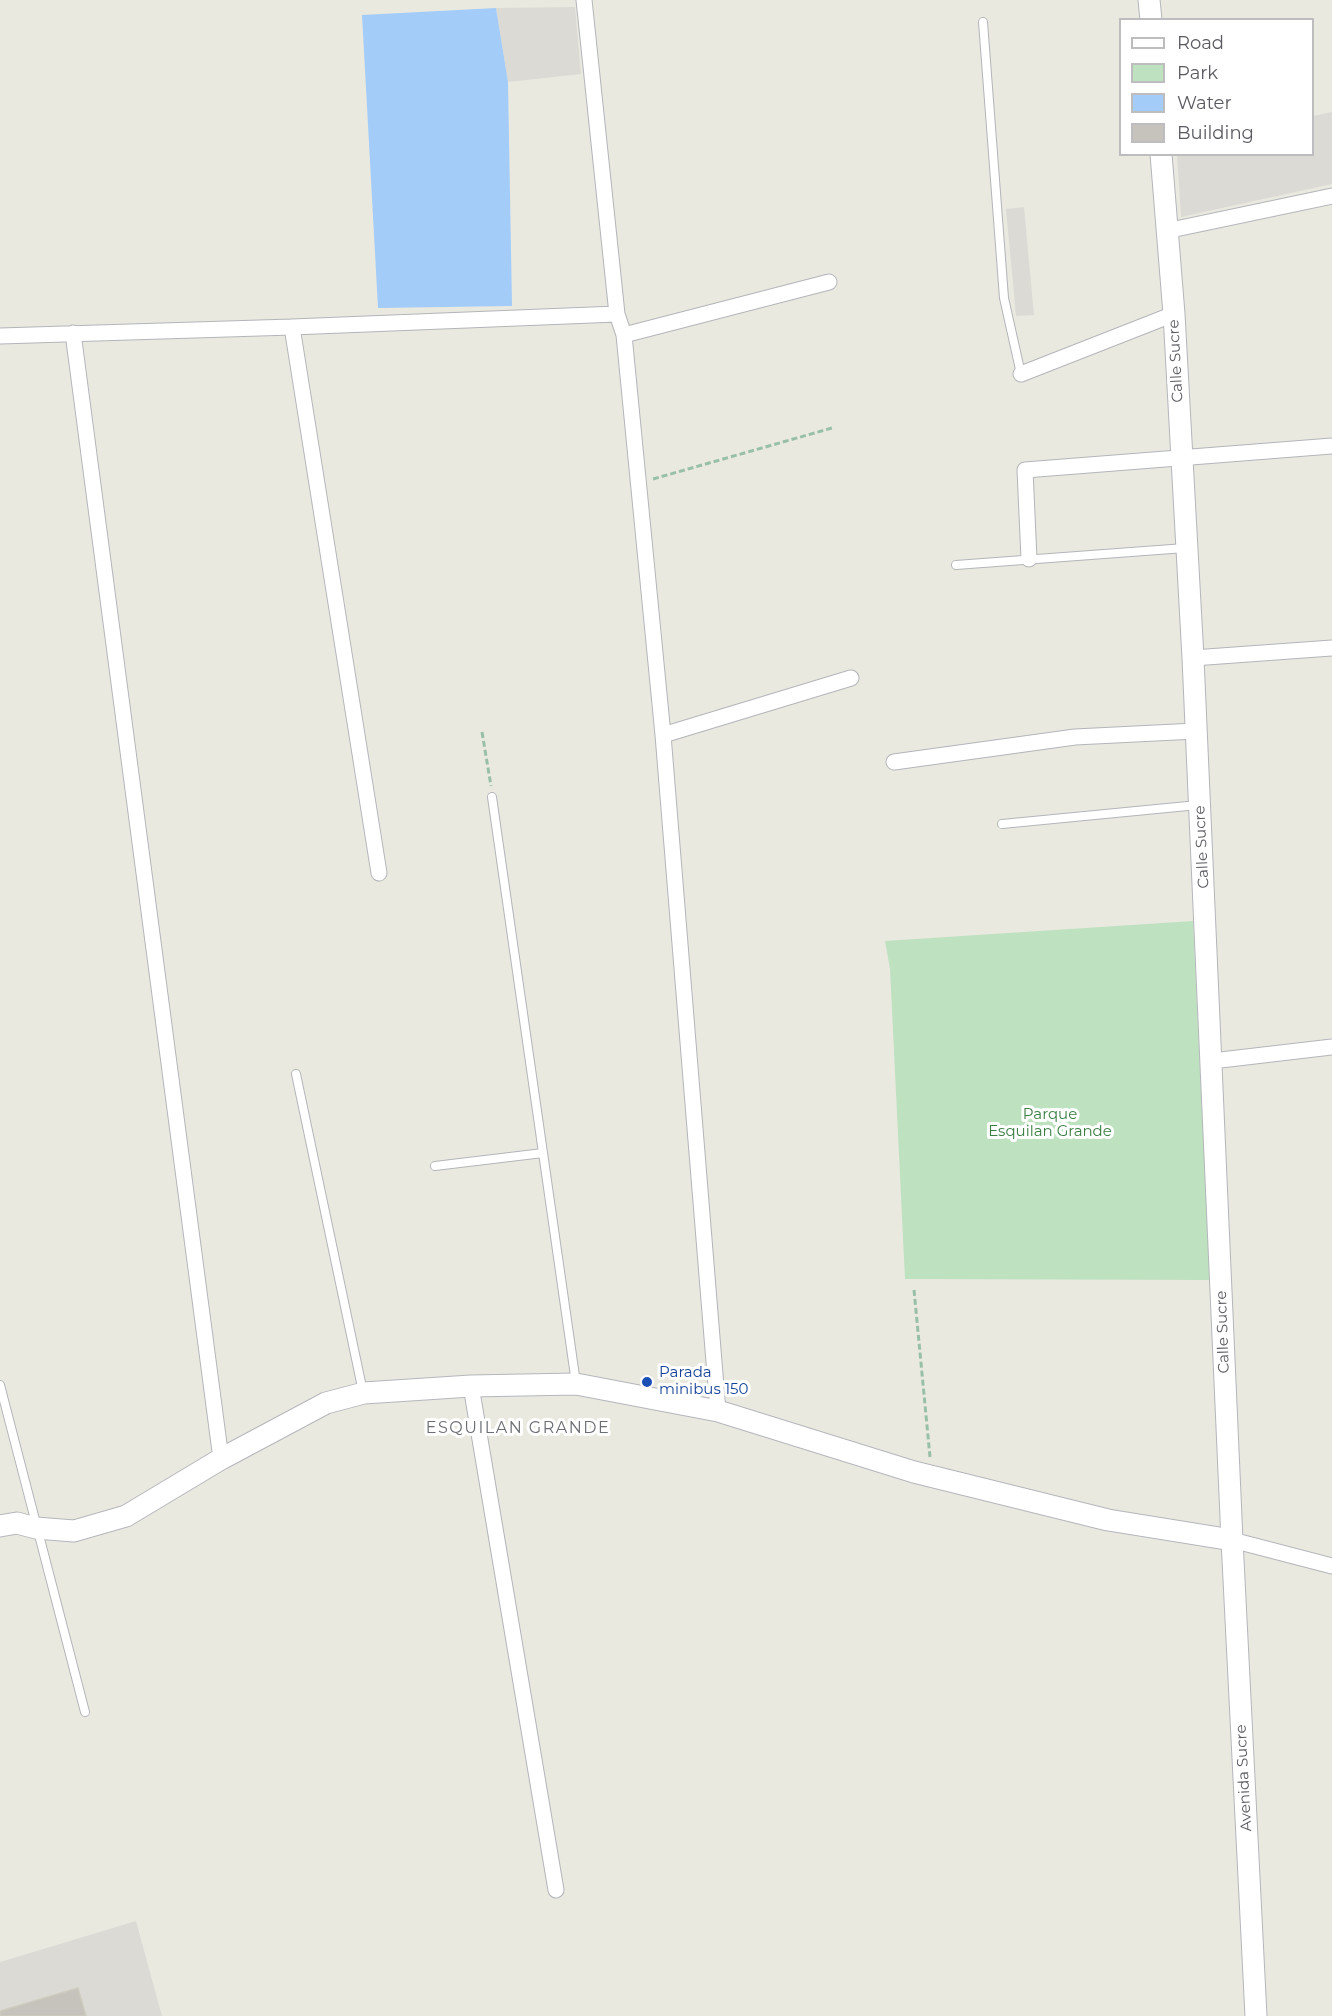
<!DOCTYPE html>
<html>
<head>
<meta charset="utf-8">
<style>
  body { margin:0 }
  #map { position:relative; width:1332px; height:2016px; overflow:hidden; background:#eae9e0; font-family:Montserrat,sans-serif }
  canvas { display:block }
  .legend { position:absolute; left:1119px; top:18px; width:195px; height:138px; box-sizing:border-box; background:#fff; border:2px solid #bdbdbf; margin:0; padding:8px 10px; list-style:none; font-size:18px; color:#595b60 }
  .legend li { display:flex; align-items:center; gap:12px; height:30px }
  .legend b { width:30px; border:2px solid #bdbdbf }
</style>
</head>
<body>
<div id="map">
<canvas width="1332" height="2016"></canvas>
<ul class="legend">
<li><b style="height:8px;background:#fff"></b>Road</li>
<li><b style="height:16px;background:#bee1c0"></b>Park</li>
<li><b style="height:16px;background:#a3ccf8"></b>Water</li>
<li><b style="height:16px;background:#c6c3bd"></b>Building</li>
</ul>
</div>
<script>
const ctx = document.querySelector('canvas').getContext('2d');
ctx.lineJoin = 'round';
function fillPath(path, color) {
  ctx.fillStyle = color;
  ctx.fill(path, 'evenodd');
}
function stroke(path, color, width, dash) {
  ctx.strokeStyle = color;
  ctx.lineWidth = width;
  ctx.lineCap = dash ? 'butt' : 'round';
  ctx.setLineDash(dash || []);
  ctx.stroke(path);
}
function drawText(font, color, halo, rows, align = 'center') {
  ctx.font = font + ' Montserrat,sans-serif';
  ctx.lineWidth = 6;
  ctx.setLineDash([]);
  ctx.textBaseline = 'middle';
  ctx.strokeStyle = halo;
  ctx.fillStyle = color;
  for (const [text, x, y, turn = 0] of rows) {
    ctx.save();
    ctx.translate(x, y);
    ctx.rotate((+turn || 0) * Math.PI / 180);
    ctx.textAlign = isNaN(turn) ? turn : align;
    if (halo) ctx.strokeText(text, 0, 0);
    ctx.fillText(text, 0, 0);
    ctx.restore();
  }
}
const industrial = new Path2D(`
  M575 7 581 74 508 82 496 8Z
  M1332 112V184L1181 217 1177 155 1312 154 1313 116Z
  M1024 207 1034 315 1016 316 1006 209Z
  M136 1921 162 2016H0V1962Z`);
const green = new Path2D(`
  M1193 921 1210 1280 905 1279 890 969 885 941Z`);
const water = new Path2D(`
  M496 8 508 82 512 306 378 308 362 15Z`);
const building = new Path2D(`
  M78 1988 86 2016H0V2011Z`);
const path = new Path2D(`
  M653 479 832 428
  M482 732 491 786
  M914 1290 930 1457`);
const lane = new Path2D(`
  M983 22 1004 298 1021 374
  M956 565 1185 548
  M492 797 576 1383
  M1002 824 1198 805
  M296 1074 363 1392
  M435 1166 543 1153
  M0 1385 85 1712`);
const street = new Path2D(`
  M584 0 617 314 624 335 663 735 718 1411
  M1166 231 1332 196
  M292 327 379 873
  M73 333 221 1459
  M624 335 829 282
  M0 336 292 327 617 314
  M1021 374 1174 314
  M1029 559 1025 470 1332 446
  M1193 658 1332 648
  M663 735 851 678
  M894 762 1075 737 1196 731
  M1212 1061 1332 1047
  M471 1386 556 1890
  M1232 1540 1332 1566`);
const secondary = new Path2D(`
  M1149 0 1151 20
  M1161 154 1174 314 1193 658 1232 1540 1256 2016
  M0 1526 17 1523 36 1528 74 1531 126 1516 221 1459 326 1403 364 1393 471 1386 576 1384 718 1411 914 1472 1108 1520 1232 1540`);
const markers = [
  [647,1382,6,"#1a4fb4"]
];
const streetNames = [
  ["Calle Sucre",1176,361,-93],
  ["Calle Sucre",1202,847,-93],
  ["Calle Sucre",1223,1332,-92],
  ["Avenida Sucre",1244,1778,-93]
];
const parkNames = [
  ["Parque",1050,1115],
  ["Esquilan Grande",1050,1132]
];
const transitNames = [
  ["Parada",659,1373],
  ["minibus 150",659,1390]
];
const neighbourhoodNames = [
  ["ESQUILAN GRANDE",518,1428]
];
fillPath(industrial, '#dcdad4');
fillPath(green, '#bee1c0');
fillPath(water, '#a3ccf8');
fillPath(building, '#c6c3bd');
stroke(building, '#cecbbf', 1.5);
stroke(lane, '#b3b5ba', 10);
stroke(street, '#b3b5ba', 17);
stroke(secondary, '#b4b6bc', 23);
stroke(path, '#98c0a7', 3, [6, 3]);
stroke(lane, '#fff', 8);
stroke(street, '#fff', 15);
stroke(secondary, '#fff', 21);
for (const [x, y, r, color] of markers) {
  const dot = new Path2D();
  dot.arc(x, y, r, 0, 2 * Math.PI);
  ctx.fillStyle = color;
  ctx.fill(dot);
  stroke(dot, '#fff', 2);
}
drawText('15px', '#595b60', '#fff', streetNames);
drawText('15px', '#3a7e42', '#fff', parkNames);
drawText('15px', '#164399', '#fff', transitNames, 'left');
ctx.letterSpacing = '1.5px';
drawText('16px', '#6a6d72', '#fff', neighbourhoodNames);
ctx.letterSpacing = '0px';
</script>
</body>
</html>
